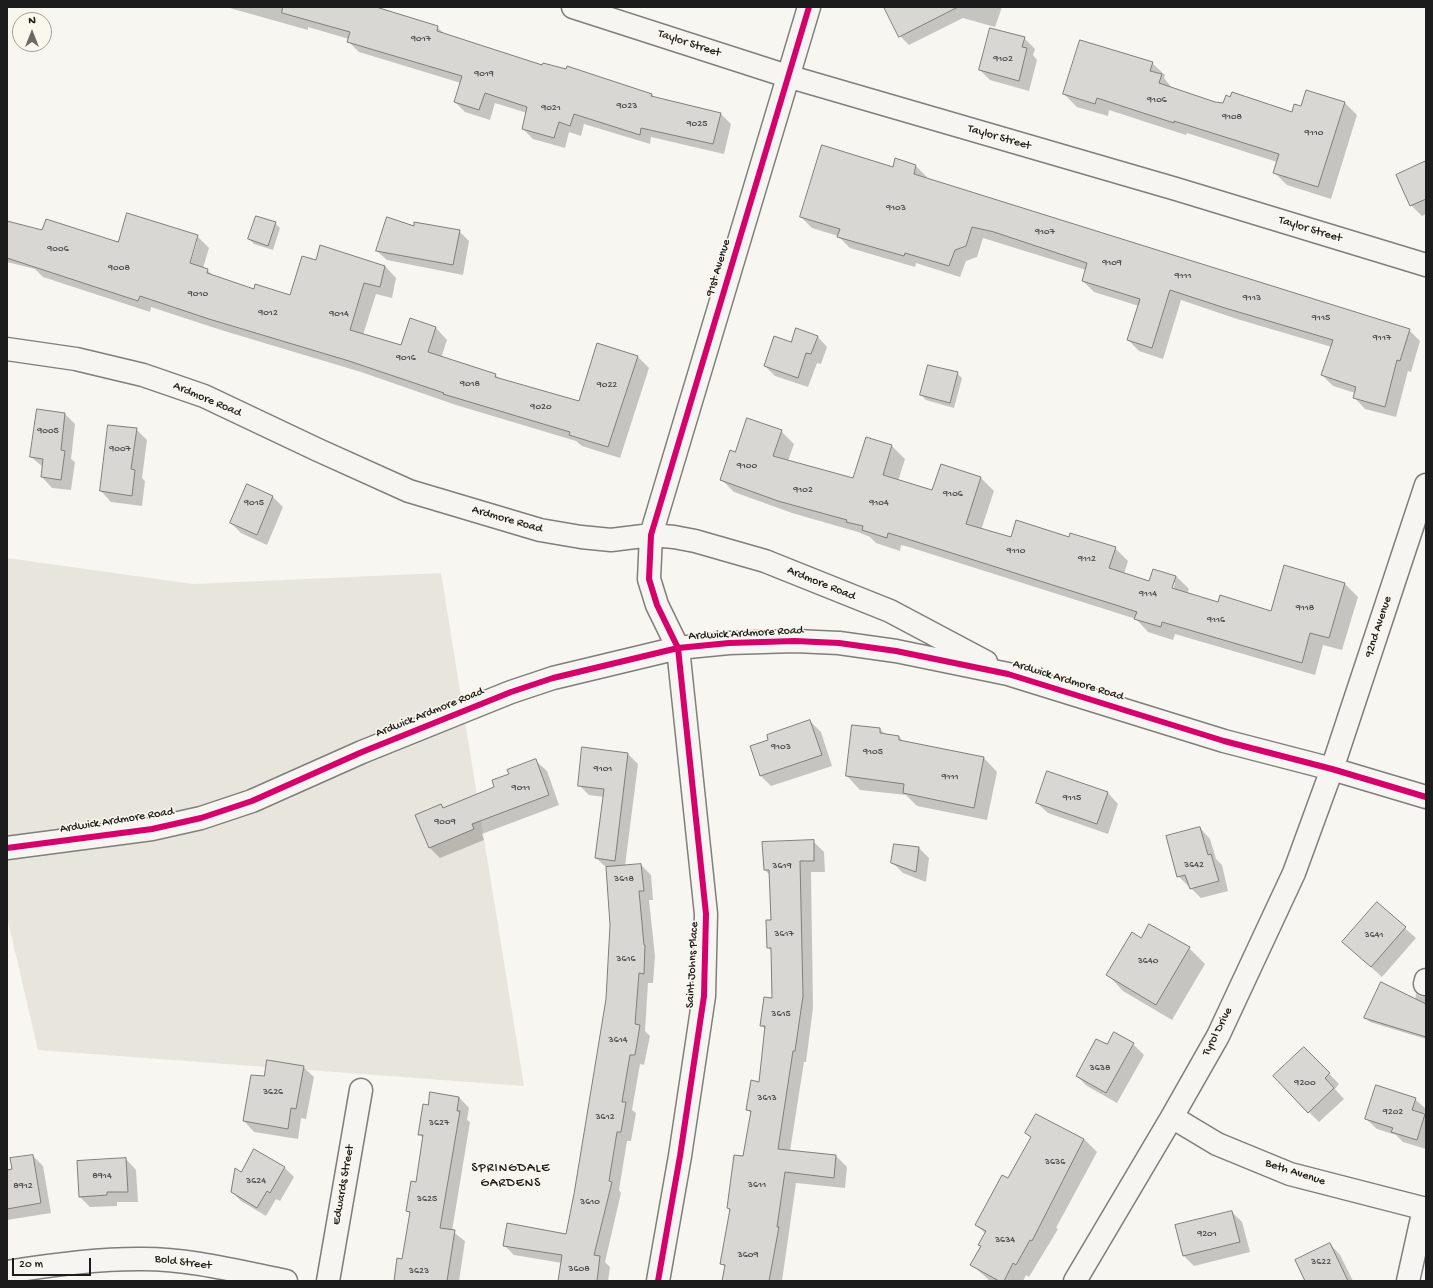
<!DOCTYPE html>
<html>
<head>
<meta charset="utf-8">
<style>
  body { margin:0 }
  #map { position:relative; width:1433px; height:1288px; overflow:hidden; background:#f8f6f0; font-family:"Gochi Hand",sans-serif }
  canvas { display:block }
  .frame { position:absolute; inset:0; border:8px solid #1c1c1c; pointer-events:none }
  .north { position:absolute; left:12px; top:12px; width:40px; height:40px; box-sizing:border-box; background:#fbf7ec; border:1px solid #a29f99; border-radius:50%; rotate:0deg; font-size:11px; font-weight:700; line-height:16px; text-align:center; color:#1c1c1c }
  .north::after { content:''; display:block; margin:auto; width:14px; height:18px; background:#696866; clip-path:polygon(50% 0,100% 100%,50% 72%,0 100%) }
  .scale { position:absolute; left:12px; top:1258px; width:79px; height:18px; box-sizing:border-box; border:2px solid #1c1c1c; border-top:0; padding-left:5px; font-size:12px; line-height:14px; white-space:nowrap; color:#1c1c1c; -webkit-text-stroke:3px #fbf7ec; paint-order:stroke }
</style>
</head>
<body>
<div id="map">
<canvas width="1433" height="1288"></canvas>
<div class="frame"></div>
<div class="north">N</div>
<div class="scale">20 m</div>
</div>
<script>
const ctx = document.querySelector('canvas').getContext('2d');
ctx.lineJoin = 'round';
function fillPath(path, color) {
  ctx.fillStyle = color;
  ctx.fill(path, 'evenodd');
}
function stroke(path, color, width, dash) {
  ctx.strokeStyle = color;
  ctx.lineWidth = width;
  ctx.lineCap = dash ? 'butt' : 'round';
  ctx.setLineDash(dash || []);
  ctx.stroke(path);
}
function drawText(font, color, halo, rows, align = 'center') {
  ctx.font = font + ' "Gochi Hand",sans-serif';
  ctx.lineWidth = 3;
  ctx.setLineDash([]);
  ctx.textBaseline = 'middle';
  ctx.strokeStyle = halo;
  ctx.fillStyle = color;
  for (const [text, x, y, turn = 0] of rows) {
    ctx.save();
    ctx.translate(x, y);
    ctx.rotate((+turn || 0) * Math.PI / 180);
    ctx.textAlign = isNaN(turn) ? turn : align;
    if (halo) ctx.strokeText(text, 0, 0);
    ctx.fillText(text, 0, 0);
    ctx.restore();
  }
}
const built = new Path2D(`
  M7 558 193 584 441 573 524 1086 38 1050 7 917Z`);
const shadow = new Path2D(`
  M226 7H377L437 27 446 35 543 66 652 94 655 98 721 114 731 124 724 154 651 137 650 144 584 124 581 136 569 132 565 148 533 139 523 129 527 113 495 103 490 120 465 112 455 102 461 83 359 52 349 42V39L308 27V30Z
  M885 7H1002L995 27 963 18 909 45 900 36Z
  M1024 38 1035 49 1033 55 1037 60 1029 91 990 80 980 70Z
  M1152 63 1165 75 1164 78 1173 89 1215 103 1292 113 1302 107 1345 103 1357 115 1331 199 1287 185 1274 172 1277 162 1187 133 1186 135 1109 110 1108 116 1077 107 1064 94Z
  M896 160 916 166 927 177 926 179 1409 330 1420 341 1411 372 1408 371 1396 417 1365 409 1354 397 1355 393 1333 386 1322 375 1332 347 1237 319 1181 300 1163 359 1139 351 1128 340 1139 306 1094 292 1083 281 1086 270 983 238 977 257 966 261 960 277 916 263 915 267 850 248 838 236 812 228 801 217 893 168Z
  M1426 162V214L1422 216 1411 205Z
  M7 222 43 232 118 243 197 236 209 248 203 268 207 270 214 276 255 290 291 297 317 261 385 266 396 278 392 298 376 294 363 335 401 346 410 319 436 328 447 340 441 358 495 375 500 379 580 402 638 357 649 368 620 458 582 446 576 441 456 405 361 372 221 330 151 307 150 312 43 277 35 269 7 262ZM195 242H197L189 268H187Z
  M275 223 280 228 273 250 254 244 249 239Z
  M414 227 459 231 469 241 463 275 387 260 377 251Z
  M817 336 827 347 821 364 817 363 808 387 775 376 765 366 791 343Z
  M957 373 962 378 954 408 926 400 921 395Z
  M65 414 75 424 71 459 75 462 71 490 52 488 42 477 43 467 31 457Z
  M109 426 136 429 147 440 142 478 145 481 142 506 111 502 101 491Z
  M781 431 794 444 788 461 853 479 892 446 905 459 898 481 933 491 941 466 981 478 994 491 981 530 1011 539 1070 538 1115 548 1128 561 1124 574 1150 582 1176 576 1189 589 1187 594 1219 603 1272 612 1345 584 1358 597 1342 650 1323 645 1315 675 1175 634 1173 640 1148 632 1136 619 909 547 901 545 900 551 876 543 870 537 858 532 792 513 734 492 721 479 736 453ZM1173 583H1175L1172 593H1170Z
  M273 497 283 507 267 545 241 533 231 523Z
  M810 721 821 732 832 766 771 786 761 776 751 747 770 741Z
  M853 726 880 729 886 735 899 737 904 742 984 758 997 772 987 820 917 806 906 795 860 790 847 776Z
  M583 748 628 754 638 764 625 866 641 865 651 875 653 900H649L655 956 653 983H648L645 1031 650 1036 644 1065 640 1064 632 1110 636 1113 631 1141H627L619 1190 621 1193 605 1262 610 1267 608 1281H559L562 1263 514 1255 504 1245 567 1235 575 1194 607 999 611 925 607 868 596 858 604 797 589 795 579 785Z
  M536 761 547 771 559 805 482 834 484 840 440 858 430 848 416 815 441 805 444 808 496 787 510 775Z
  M1048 772 1108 793 1118 804 1108 834 1048 813 1037 803Z
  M1200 828 1210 839 1216 859 1222 865 1228 891 1201 898 1178 876Z
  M813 841 824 852 825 872H811L813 1008 806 1062H804L790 1151 836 1156 847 1167 845 1188 796 1183 782 1281H723L726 1268 721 1263 730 1211 728 1208 744 1158 752 1114 747 1109 759 1083 766 1030 762 1026 773 999 772 952 768 947 772 920 771 876 765 870Z
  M919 848 929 858 926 882 903 873 892 862Z
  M1377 904 1416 938 1382 977 1354 952Z
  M1141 939 1189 948 1205 964 1172 1020 1123 991 1108 975Z
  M1416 994 1422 997H1426V1039L1370 1022 1365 1018 1415 1000Z
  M1114 1034 1133 1044 1144 1055 1117 1103 1087 1086 1077 1076 1107 1046Z
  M1304 1048 1339 1084 1335 1089 1344 1099 1319 1122 1309 1112Z
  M303 1067 314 1077 306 1119 301 1118 298 1139 254 1132 244 1121 265 1077Z
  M459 1097 469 1108 467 1120 470 1122 452 1231 465 1241 459 1281H395L402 1260 411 1214 407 1211 417 1183 424 1139 419 1134 429 1106Z
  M1415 1099 1426 1109 1424 1114 1426 1115V1149L1403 1142 1396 1135 1377 1129 1366 1119Z
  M1027 1133 1084 1139 1097 1152 1056 1228 1058 1229 1029 1277 1026 1275 1023 1281H990L972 1265 982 1247 980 1245 986 1234 976 1225 1008 1179 1032 1138Z
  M254 1150 285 1168 294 1177 280 1201 276 1199 266 1216 241 1201 232 1192Z
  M33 1156 43 1166 51 1213 7 1220V1171L13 1170Z
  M126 1159 136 1170 138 1202H117V1206L90 1207 80 1197Z
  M1232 1212 1242 1222 1250 1252 1194 1266 1184 1256Z
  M1330 1244 1340 1255 1353 1281H1306Z`);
const building = new Path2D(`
  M283 7H376L438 26 437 31 542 65 543 63 566 69 567 66 652 94 651 96 721 113 713 144 641 128 640 135 574 114 570 126 559 122 554 138 522 129 527 107 485 93 479 110 454 102 462 76 347 42 350 32 282 13Z
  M884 7H958L899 37Z
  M990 28 1025 37 1022 47 1027 48 1019 81 979 70Z
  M1080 40 1153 62 1150 71 1162 74 1159 83 1215 102 1223 103 1226 95 1230 97 1232 92 1292 112 1294 104 1301 106 1306 90 1345 102 1318 187 1273 173 1279 154 1174 121V123L1097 98 1095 104 1063 94Z
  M822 145 893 167 895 158 916 165 914 174 1410 329 1400 361 1397 360 1385 407 1353 398 1356 387 1321 375 1333 340 1225 308 1170 290 1152 348 1127 340 1140 299 1082 281 1087 263 994 232 972 227 966 246 955 250 949 266 905 253 904 256 837 237 840 229 800 217Z
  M1426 161V199L1410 206 1396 175Z
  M127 213 198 235 190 263 208 269 207 273 254 289 255 284 290 295 302 256 316 260 320 245 385 266 380 287 364 283 350 330 401 345 410 318 436 327 428 352 496 374 495 377 579 401 597 343 638 356 608 447 569 435 570 432 443 394 444 393 349 361 209 319 140 296 138 301 7 258V221L42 230 46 219 118 242Z
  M256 216 276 222 268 246 248 239Z
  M387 217 414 226V222L460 230 453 265 376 251Z
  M796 328 818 336 811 354 806 353 798 378 764 366 774 336 791 342Z
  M928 365 958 372 950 403 920 395Z
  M37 409 65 413 61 450 65 451 61 480 41 477 43 459 30 457Z
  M747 418 782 430 773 456 853 478 866 437 892 445 883 475 932 490 941 464 981 477 966 524 1011 537 1016 520 1069 537 1070 533 1116 547 1109 568 1149 581 1153 569 1176 576 1172 588 1218 602 1220 595 1271 611 1284 565 1345 583 1329 638 1310 633 1302 663 1162 622 1161 627 1134 619 1137 612 1122 607 895 535 888 533 887 538 862 530 863 526 846 522 847 520 778 501 720 480 730 450 735 452Z
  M108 425 137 428 131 469 135 470 132 496 100 491Z
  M247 484 273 496 257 535 230 523Z
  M810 720 822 755 760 776 750 746 768 740 767 735Z
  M852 725 880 728V733L899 736V740L984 757 974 808 903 793 904 784 846 776Z
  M582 747 628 753 615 861 595 858 604 789 578 786Z
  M536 759 549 795 472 824 474 829 429 848 415 815 441 804 443 808 494 787 492 780 509 774 507 770Z
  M1047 771 1108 792 1097 824 1036 803Z
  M1200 827 1208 855 1211 854 1219 881 1190 889 1185 875 1177 877 1166 836Z
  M814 840V861H800L803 996 795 1051H793L778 1149 836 1155 834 1178 785 1172 777 1227H779L769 1281H722L725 1265 720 1264 730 1209 727 1208 734 1155 743 1156 751 1111 746 1110 751 1080 759 1082 765 1026H760L764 997 772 998 771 948H767L766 920H771L769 870H764L762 842Z
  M894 844 919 847 916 872 891 863Z
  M641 864 644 891H639L644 945H645L644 974 639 973 635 1024 640 1025 635 1055H630L622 1102H626L621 1132H617L609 1181 612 1182 594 1255 600 1256 597 1281H558L562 1255 503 1246 507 1223 566 1234 574 1194 606 999 610 925 606 867Z
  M1377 902 1406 927 1371 967 1342 942Z
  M1149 924 1190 947 1156 1005 1106 975 1132 932 1141 938Z
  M1381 982 1426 1004V1037L1364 1018Z
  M1114 1032 1134 1043 1106 1093 1076 1076 1096 1039 1107 1044Z
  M1304 1047 1330 1073 1325 1078 1334 1088 1308 1113 1273 1076Z
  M267 1060 304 1066 296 1109 291 1108 288 1129 243 1121 251 1075 264 1076Z
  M1376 1085 1416 1098 1412 1110 1425 1114 1417 1140 1391 1132 1393 1128 1365 1119Z
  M430 1092 459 1097 457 1111H460L440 1228 455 1230 447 1281H394L397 1258 402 1259 410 1212 406 1211 411 1181 416 1182 423 1135H418L423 1104 428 1105Z
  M1036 1114 1084 1139 1032 1241 1030 1240 1016 1265 1013 1263 1004 1281H999L970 1265 981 1246 978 1245 986 1231 975 1225 1002 1175 1008 1178 1031 1137 1025 1133Z
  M254 1149 285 1167 270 1193 267 1191 257 1208 231 1192 235 1168 241 1172Z
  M33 1155 41 1203 7 1209V1170L12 1169 10 1158Z
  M126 1158 128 1192H107V1195L79 1197 77 1161Z
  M1232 1211 1240 1242 1183 1256 1175 1225Z
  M1330 1243 1348 1281H1305L1295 1260Z`);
const minor = new Path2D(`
  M573 7 787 76 1176 189 1426 265
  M7 349 76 359 143 375 204 396 318 450 409 491 540 530 581 537 611 540 651 535 674 537 695 541 765 561 890 611 986 662
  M7 848 152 829 201 818 252 801 362 752 511 692 553 678 678 648 729 643 795 641 839 643 896 651 1008 674 1224 741 1332 769 1426 797
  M1425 984 1426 980
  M1172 1117 1217 1144 1290 1174 1426 1209
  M7 1272C50 1265 94 1259 138 1259 187 1258 237 1271 286 1281
  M328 1281 361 1090
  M658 1281 680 1156 704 996 706 914 678 648 657 605 649 579 651 535 809 7
  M1075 1281 1172 1117 1218 1036 1294 873 1332 769 1426 485
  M1408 1281 1424 1209`);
const cycleway = new Path2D(`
  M7 848 152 829 201 818 252 801 362 752 511 692 553 678 678 648 729 643 795 641 839 643 896 651 1008 674 1224 741 1332 769 1426 797
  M658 1281 680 1156 704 996 706 914 678 648 657 605 649 579 651 535 809 7`);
const numberNames = [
  ["9017",421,39],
  ["9102",1003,59],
  ["9019",484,74],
  ["9106",1157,100],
  ["9023",627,106],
  ["9021",551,108],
  ["9108",1232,117],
  ["9025",697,124],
  ["9110",1314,133],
  ["9103",896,208],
  ["9107",1045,232],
  ["9006",58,249],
  ["9109",1112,263],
  ["9008",119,268],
  ["9111",1183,276],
  ["9010",198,294],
  ["9113",1252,298],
  ["9012",268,313],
  ["9014",339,314],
  ["9115",1321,318],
  ["9117",1382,338],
  ["9016",406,358],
  ["9018",470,384],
  ["9022",607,385],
  ["9020",541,407],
  ["9005",48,431],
  ["9007",120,449],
  ["9100",747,466],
  ["9102",803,490],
  ["9106",953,494],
  ["9015",254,503],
  ["9104",879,503],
  ["9110",1016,551],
  ["9112",1087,559],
  ["9114",1148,594],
  ["9118",1305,608],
  ["9116",1216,620],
  ["9103",781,747],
  ["9105",873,752],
  ["9101",603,769],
  ["9111",950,777],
  ["9011",521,788],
  ["9115",1072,798],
  ["9009",445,822],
  ["3642",1194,865],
  ["3619",782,866],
  ["3618",624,879],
  ["3617",784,934],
  ["3641",1374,935],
  ["3616",626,959],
  ["3640",1148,961],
  ["3615",781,1014],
  ["3614",618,1040],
  ["3638",1100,1068],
  ["9200",1305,1083],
  ["3626",273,1092],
  ["3613",767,1098],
  ["9202",1393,1112],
  ["3612",605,1117],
  ["3627",439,1123],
  ["3636",1055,1162],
  ["8914",102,1176],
  ["3624",256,1181],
  ["3611",757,1185],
  ["8912",23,1186],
  ["3625",427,1199],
  ["3610",590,1202],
  ["9201",1207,1234],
  ["3634",1005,1240],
  ["3609",748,1255],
  ["3622",1321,1262],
  ["3608",579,1269],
  ["3623",419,1271]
];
const streetNames = [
  ["Taylor Street",689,44,18],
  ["Taylor Street",999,138,16],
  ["Taylor Street",1310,230,17],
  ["91st Avenue",719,268,-73],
  ["Ardmore Road",207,400,23],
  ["Ardmore Road",507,520,16],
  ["Ardmore Road",821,584,22],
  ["92nd Avenue",1379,627,-72],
  ["Ardwick Ardmore Road",746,634,-3],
  ["Ardwick Ardmore Road",1068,681,17],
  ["Ardwick Ardmore Road",430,713,-22],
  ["Ardwick Ardmore Road",117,821,-9],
  ["Saint Johns Place",693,965,-87],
  ["Tyrol Drive",1218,1032,-63],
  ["Beth Avenue",1295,1173,18],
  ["Edwards Street",344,1185,-80],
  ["Bold Street",183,1263,7]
];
const neighbourhoodNames = [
  ["SPRINGDALE",511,1169],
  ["GARDENS",511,1184]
];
fillPath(built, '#e8e5dd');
fillPath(shadow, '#0003');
fillPath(building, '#d9d7d3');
stroke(building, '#7f7e7b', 1);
stroke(minor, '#7f7e7b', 25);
stroke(minor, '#f6f5f1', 22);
stroke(cycleway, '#d6006c', 6);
drawText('10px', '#4b4b4a', null, numberNames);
drawText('12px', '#1c1c1c', '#fbf7ec', streetNames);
ctx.letterSpacing = '1px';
drawText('13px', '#1c1c1c', '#fbf7ec', neighbourhoodNames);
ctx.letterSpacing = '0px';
</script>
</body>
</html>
